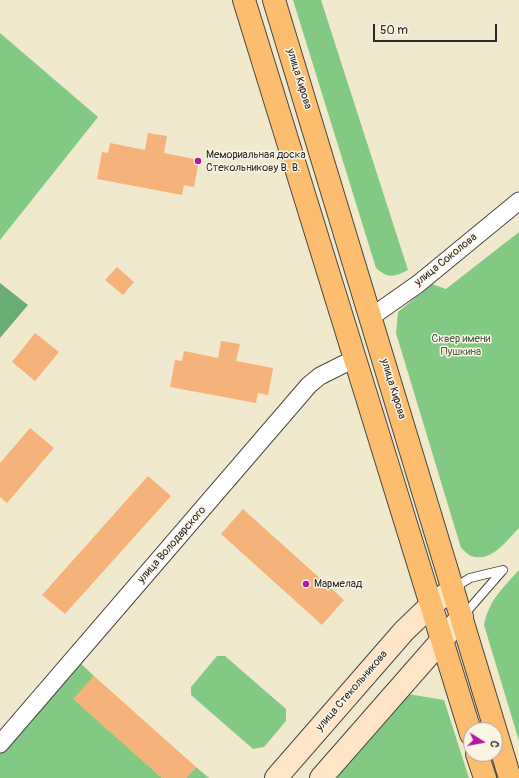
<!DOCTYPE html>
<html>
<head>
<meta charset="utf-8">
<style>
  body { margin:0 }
  #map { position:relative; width:519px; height:778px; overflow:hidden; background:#f1e9cd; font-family:Pangolin,sans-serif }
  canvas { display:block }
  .north { position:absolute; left:463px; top:722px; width:40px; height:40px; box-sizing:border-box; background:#fcf5e5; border:1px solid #a8a49b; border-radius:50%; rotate:101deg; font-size:11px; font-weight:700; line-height:16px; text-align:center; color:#2b2b2b }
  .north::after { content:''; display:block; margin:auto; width:14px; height:18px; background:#b5179e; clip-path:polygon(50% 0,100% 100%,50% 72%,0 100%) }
  .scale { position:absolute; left:373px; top:24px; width:124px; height:18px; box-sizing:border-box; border:2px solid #2b2b2b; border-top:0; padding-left:5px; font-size:12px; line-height:14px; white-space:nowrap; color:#2b2b2b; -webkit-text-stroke:3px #fcf5e5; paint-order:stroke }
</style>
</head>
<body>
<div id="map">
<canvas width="519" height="778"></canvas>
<div class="north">С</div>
<div class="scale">50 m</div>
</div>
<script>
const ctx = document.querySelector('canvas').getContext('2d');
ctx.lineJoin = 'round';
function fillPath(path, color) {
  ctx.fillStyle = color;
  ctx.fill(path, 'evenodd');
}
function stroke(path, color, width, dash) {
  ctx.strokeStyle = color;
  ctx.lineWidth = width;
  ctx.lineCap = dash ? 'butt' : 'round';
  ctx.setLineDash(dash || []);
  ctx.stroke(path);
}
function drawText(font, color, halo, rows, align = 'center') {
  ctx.font = font + ' Pangolin,sans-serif';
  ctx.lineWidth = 3;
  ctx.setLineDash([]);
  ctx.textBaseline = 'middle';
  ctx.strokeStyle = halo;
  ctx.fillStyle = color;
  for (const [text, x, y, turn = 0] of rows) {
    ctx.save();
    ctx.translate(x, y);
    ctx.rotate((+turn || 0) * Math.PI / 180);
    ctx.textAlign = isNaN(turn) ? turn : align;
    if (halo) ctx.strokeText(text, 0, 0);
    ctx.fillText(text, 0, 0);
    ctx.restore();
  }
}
const green = new Path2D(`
  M293 0H321L408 270C394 277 388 279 376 268Z
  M0 33 98 117 0 240Z
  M519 232V528C507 540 492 563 471 556 468 555 464 550 461 548L396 333 398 312 432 284 446 289Z
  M519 570V741L484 625C489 600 503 588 519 570Z
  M217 656H225L286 709V721L264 747 253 749 191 695V687Z
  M77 660 94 676 74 699 162 778H0V750Z
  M408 694 444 700 469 778H334Z
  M196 767 209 778H186Z`);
const forest = new Path2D(`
  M0 283 28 305 0 338Z`);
const building = new Path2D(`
  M148 133 167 136 164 153 199 160 194 187 184 185 182 195 97 179 102 152 108 153 110 143 145 150Z
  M117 267 134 282 123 295 105 280Z
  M35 333 59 352 35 381 12 362Z
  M221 341 240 344 236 361 273 368 268 395 258 393 256 403 170 387 175 360 182 361 184 351 218 358Z
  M30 428 54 448 7 503 0 497V463Z
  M148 476 171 496 65 614 42 595Z
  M243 509 344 600 322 625 221 534Z
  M94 676 196 767 186 778H162L73 699Z`);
const service = new Path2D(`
  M454 588 470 578 503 570
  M463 616 503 570`);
const minor = new Path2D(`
  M371 317 418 284 519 201
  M0 744 309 385 320 376 354 359`);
const secondary = new Path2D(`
  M276 778 404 631 430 606 453 589
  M321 778 462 617`);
const primary = new Path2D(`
  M244 0 471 734
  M274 0 510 778
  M477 754 485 778`);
const markers = [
  [198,161,4,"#b5179e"],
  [306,584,4,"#b5179e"]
];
const streetNames = [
  ["улица Кирова",299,79,73],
  ["улица Соколова",446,260,-39],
  ["улица Кирова",393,389,73],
  ["улица Володарского",172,545,-49],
  ["улица Стекольникова",352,691,-49]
];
const poiNames = [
  ["Мемориальная доска",206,155],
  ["Стекольникову В. В.",206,168],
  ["Мармелад",314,584]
];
const parkNames = [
  ["Сквер имени",461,339],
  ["Пушкина",461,352]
];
fillPath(green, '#82c984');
fillPath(forest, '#69ad72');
fillPath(building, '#f5b27a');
stroke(service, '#494843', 10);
stroke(minor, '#494843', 19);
stroke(secondary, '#494843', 24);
stroke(primary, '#494843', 24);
stroke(service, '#fff', 8);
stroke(minor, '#fff', 17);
stroke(secondary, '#fee5c5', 22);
stroke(primary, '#fcbd6f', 22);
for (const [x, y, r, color] of markers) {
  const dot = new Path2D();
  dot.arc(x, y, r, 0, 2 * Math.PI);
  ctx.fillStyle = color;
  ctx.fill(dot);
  stroke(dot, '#fcf5e5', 1.5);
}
drawText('11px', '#2b2b2b', '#fcf5e5', streetNames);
drawText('11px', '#2b2b2b', '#fcf5e5', poiNames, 'left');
drawText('11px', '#455a46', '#fcf5e5', parkNames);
</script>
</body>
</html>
